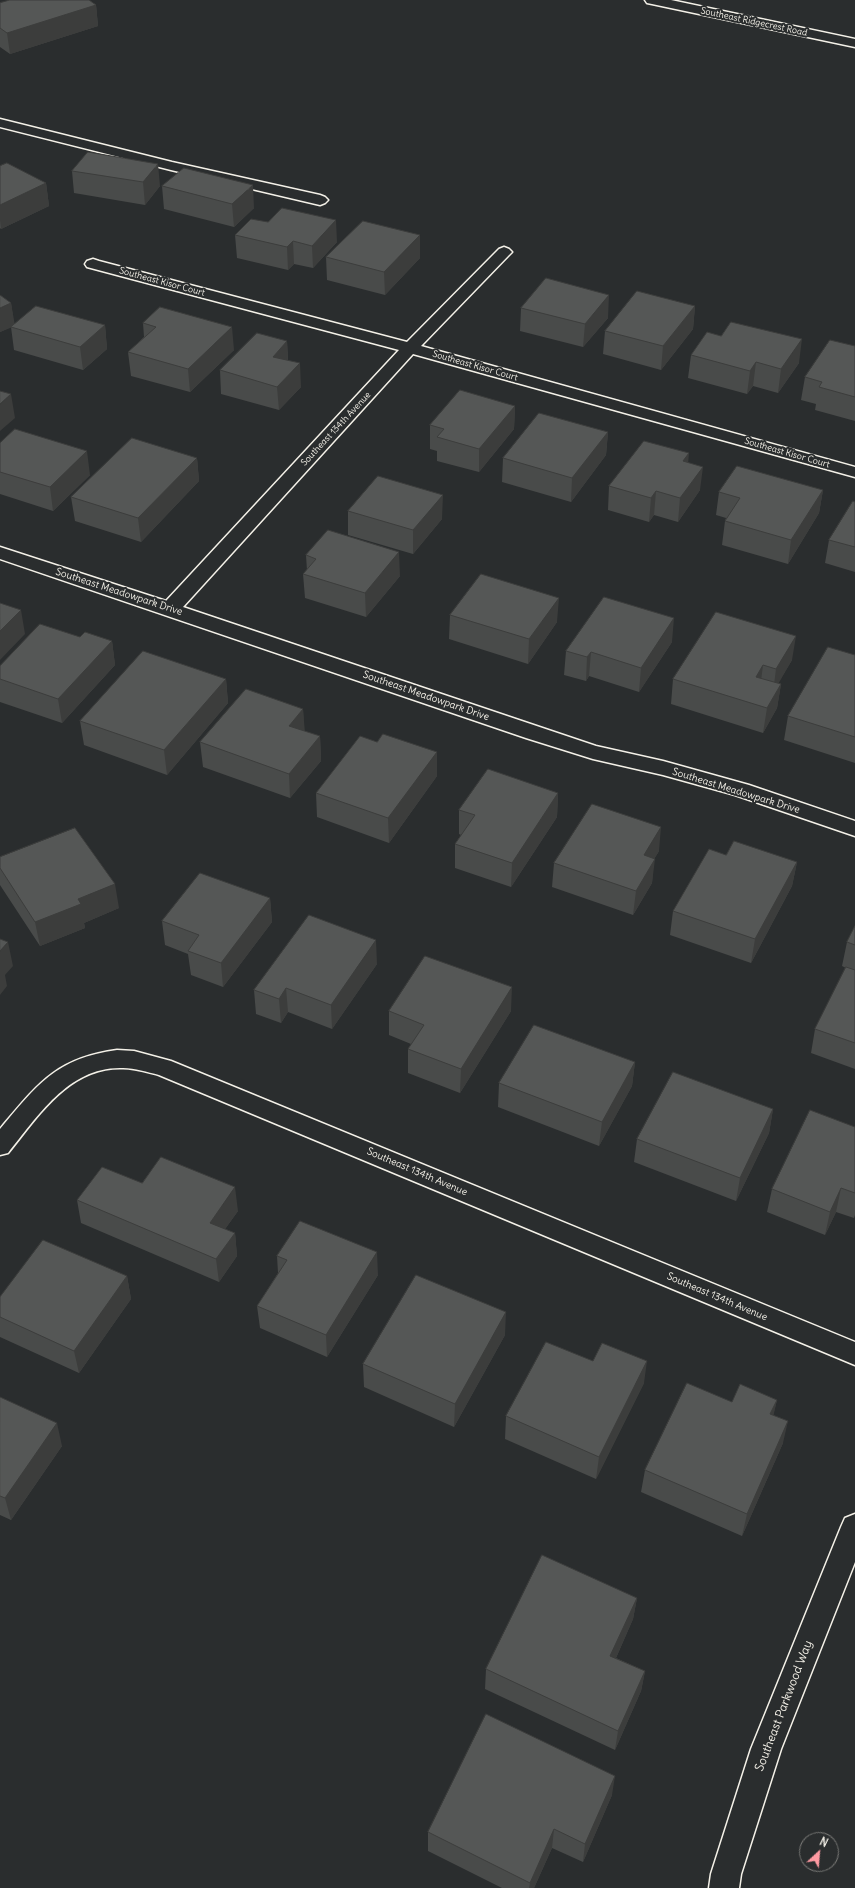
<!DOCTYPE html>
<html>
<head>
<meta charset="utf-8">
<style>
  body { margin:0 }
  #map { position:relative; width:855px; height:1888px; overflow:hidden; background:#2a2d2e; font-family:Delius,sans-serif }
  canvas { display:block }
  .north { position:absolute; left:799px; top:1832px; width:40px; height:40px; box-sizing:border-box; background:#2a2d2e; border:1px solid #7b7b78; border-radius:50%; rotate:26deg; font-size:11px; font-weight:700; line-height:16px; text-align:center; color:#f4f1e8 }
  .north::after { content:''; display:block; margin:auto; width:14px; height:18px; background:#ff9aa2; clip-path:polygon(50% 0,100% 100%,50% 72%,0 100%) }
</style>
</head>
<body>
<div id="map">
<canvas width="855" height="1888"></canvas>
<div class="north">N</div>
</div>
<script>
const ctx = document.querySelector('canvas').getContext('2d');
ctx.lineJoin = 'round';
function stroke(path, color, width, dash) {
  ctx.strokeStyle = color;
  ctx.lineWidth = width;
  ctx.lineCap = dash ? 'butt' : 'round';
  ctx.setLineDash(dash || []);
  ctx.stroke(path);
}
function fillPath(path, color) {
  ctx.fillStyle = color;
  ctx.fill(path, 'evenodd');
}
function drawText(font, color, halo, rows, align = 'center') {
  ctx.font = font + ' Delius,sans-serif';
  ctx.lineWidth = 4;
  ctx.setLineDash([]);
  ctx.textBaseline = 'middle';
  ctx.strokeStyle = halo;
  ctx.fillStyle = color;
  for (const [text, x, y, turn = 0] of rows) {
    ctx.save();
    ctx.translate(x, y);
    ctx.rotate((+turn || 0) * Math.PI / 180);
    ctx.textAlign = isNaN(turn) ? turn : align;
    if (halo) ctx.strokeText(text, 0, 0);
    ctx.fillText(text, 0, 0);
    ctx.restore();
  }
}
const minor = new Path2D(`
  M645 0H671L855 39V47L652 4 647 3Z
  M0 119 172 162 320 195 325 197 328 200 325 203 320 205 171 170 0 127Z
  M504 247 509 249 512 252 509 255 421 346 855 467V477L413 354 183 607 596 746 663 761 749 785 855 821V836L735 795 663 775 593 759 526 738 0 559V547L166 601 399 350 87 267 85 264 87 261 93 259 99 261 407 342 499 249Z
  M117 1050 134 1051 171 1061 855 1342V1365L159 1075C147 1072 135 1068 123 1068 69 1066 38 1116 8 1153L0 1155V1129C37 1085 56 1058 117 1050Z
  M855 1514V1562L781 1749 741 1874 739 1888H709L711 1874 751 1749 841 1527 845 1518Z`);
const wall = new Path2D(`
  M7 0H89L96 5 98 26 10 54 0 47V3L8 1Z
  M88 152 160 186 145 205 74 193 72 171Z
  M0 166 46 183 49 206 1 229 0 228Z
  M162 186 254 208 234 227 164 209Z
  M268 222 337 242 313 268 294 264 288 270 237 258 235 235Z
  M326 257 420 258 385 295 327 280Z
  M0 295 11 303 14 324 105 325 107 349 83 370 14 350 11 327 0 332Z
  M695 306 693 329 661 370 603 354 605 331Z
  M521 308 608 318 583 347 520 331Z
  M143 323 234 350 190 392 131 376 128 352 144 337Z
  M287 341 288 360 301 387 279 410 221 394 220 370Z
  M855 346V421L815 410 816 404 801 400 805 377Z
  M691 355 799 363 778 393 753 386 747 394 688 378Z
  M515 406 514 429 479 472 437 461V451L430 449V425Z
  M608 432 606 455 571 502 502 482 503 458Z
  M0 443 90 475 53 511 0 494Z
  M197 458 199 481 141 542 75 521 71 497Z
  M688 463 700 490 678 522 654 515 649 522 608 510 609 486Z
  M823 490 819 513 788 564 722 545 725 521 726 518 716 515 719 492Z
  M855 502V572L825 563 829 540Z
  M348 511 442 519 413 554 348 535Z
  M306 555 400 576 366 617 305 598 303 574 307 571Z
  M450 615 557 622 528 664 449 639Z
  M80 637 112 641 115 665 62 723 0 702V666Z
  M672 642 639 692 589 676 586 681 564 675 566 651Z
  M855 655V763L784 740 788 716Z
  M792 660 778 683 781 684 777 708 763 733 671 704 673 679Z
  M226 679 228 703 167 775 84 745 80 721Z
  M303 709 304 731 320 736 321 761 290 798 203 767 200 742Z
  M437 776 389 843 317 817 316 793Z
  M558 793 557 817 511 887 455 868V844L461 835 459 834V810Z
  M659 851 654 859 652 883 633 915 552 887 554 863Z
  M726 855 797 862 792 886 751 963 670 935 673 911Z
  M0 857 119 908 84 923 85 928 40 946 0 885Z
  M270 898 272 922 223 987 191 975 188 954 165 945 162 921Z
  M855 926V1069L811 1053 815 1029 846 968 842 966 847 942Z
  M377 964 332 1029 288 1012 281 1023 256 1014 254 990Z
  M389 1011H511L460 1093 408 1073V1049L411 1044 389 1035Z
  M635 1062 632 1086 599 1146 498 1107 499 1083Z
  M773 1109 769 1133 736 1201 634 1162 637 1139Z
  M855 1127V1215L854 1218 836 1212 825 1235 767 1212 772 1189Z
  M142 1183 238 1211 225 1229 235 1233 237 1256 219 1282 81 1223 77 1200Z
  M277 1256 378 1275 327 1357 260 1328 257 1306 278 1273Z
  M127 1276 131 1299 79 1373 0 1337V1297Z
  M505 1335 454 1427 364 1387 363 1364Z
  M644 1383 596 1479 505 1439 506 1416Z
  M0 1397 62 1446 11 1520 0 1515Z
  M777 1400 773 1415 783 1443 742 1536 641 1492 645 1470Z
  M637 1598 633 1619 616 1658 645 1671 641 1691 615 1750 485 1689 486 1669Z
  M612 1795 583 1862 552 1848 534 1888H502L428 1851V1832Z`);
const shadedWall = new Path2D(`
  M96 5 98 26 10 54 7 33Z
  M158 164 160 186 145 205 143 182Z
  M46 183 49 206 1 229 0 220V205Z
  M253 185 254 208 234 227 232 204Z
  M336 220 337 242 313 268 312 246Z
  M420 235V258L385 295 384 272Z
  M293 241 294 264 288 270 287 247Z
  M609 295 608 318 583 347 585 324Z
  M11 303 15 326 0 332V308Z
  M695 306 693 329 661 370 663 346Z
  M105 325 107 349 83 370 80 347Z
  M232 327 234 350 190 392 188 369Z
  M802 339 799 363 778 393 781 369Z
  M287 341 288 364 273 357Z
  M756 362 753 386 747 394 750 371Z
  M300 363 301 387 279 410 277 387Z
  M11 394 15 418 0 431V404Z
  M515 406 514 429 479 472V449Z
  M608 432 606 455 571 502 572 478Z
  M87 451 90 475 53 511 50 487Z
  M689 453 687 477 683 461Z
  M197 458 199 481 141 542 138 518Z
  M703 467 700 490 678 522 680 498Z
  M823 490 819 513 788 564 791 540Z
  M656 491 654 515 649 522 651 498Z
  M443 495 442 519 413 554V530Z
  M399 552 400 576 366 617 365 593Z
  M559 598 557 622 528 664 529 639Z
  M21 610 25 634 0 660V631Z
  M674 618 672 642 639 692 641 668Z
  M796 636 792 660 773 693 776 669Z
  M112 641 115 665 62 723 58 699Z
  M591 652 589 676 586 681 587 657Z
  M763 665 760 689 756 677Z
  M226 679 228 703 167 775 164 750Z
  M781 684 777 708 763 733 767 708Z
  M303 709 305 733 289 726Z
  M320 736 321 761 290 798 289 774Z
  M437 752V776L389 843 388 818Z
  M558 793 557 817 511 887 512 863Z
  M661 827 659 851 642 879 644 855Z
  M655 859 652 883 633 915 636 891Z
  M797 862 792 886 751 963 755 939Z
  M115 884 119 908 84 923 85 928 40 946 35 922 78 899Z
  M270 898 272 922 223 987 221 963Z
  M376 940 377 964 332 1029 331 1005Z
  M8 942 13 966 5 975 7 986 0 995V951Z
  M512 987 511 1011 460 1093 461 1069Z
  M286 988 288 1012 281 1023 279 999Z
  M635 1062 632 1086 599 1146 602 1122Z
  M773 1109 769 1133 736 1201 740 1178Z
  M235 1187 238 1211 213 1246 210 1223Z
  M841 1188 836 1212 825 1235 830 1212Z
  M235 1233 237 1256 219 1282 216 1259Z
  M377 1252 378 1275 327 1357 326 1335Z
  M127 1276 131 1299 79 1373 74 1351Z
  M506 1312 505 1335 454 1427 455 1404Z
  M647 1361 644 1383 596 1479 599 1457Z
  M777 1400 772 1422 770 1414Z
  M788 1421 783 1443 742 1536 747 1514Z
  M57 1423 62 1446 11 1520 5 1498Z
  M637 1598 633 1619 608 1676 610 1656Z
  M645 1671 641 1691 615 1750 618 1731Z
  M615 1776 612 1795 583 1862 585 1844Z
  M554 1829 552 1848 534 1888H529L530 1883Z`);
const building = new Path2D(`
  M10 0H89L96 5 7 33 0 28V3Z
  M88 152 158 164 143 182 72 171Z
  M7 163 46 183 0 205V166Z
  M184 168 253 185 232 204 162 186Z
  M282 208 336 220 312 246 293 241 287 247 235 235 251 219 268 222Z
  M363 221 420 235 384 272 326 257Z
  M546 278 609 295 585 324 521 308Z
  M637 291 695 306 663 346 605 331Z
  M0 295 11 303 0 308Z
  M36 306 105 325 80 347 11 327Z
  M160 307 232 327 188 369 128 352 156 327 143 323Z
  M731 322 802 339 781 369 756 362 750 371 691 355 707 332 721 336Z
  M257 333 287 341 273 357 300 363 277 387 220 370Z
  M830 340 855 346V397L819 387 822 382 805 377Z
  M460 390 515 406 479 449 437 437 444 429 430 425Z
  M0 391 11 394 0 404Z
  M539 413 608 432 572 478 503 458Z
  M15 429 87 451 50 487 0 472V443Z
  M132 438 197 458 138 518 71 497Z
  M644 441 689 453 683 461 703 467 680 498 656 491 651 498 609 486Z
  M737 466 823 490 791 540 725 521 740 498 719 492Z
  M378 476 443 495 413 530 348 511Z
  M853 501 855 502V547L829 540Z
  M328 530 399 552 365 593 303 574 316 559 306 555Z
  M481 574 559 598 529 639 450 615Z
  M604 597 674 618 641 668 591 652 587 657 566 651Z
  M0 603 21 610 0 631Z
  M716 612 796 636 776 669 763 665 756 677 781 684 767 708 673 679Z
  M40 624 80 637 85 632 112 641 58 699 0 679V666Z
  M828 647 855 655V737L788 716Z
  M143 651 226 679 164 750 80 721Z
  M246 689 303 709 289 726 320 736 289 774 200 742Z
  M383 734 437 752 388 818 316 793 360 736 377 742Z
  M488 769 558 793 512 863 455 844 475 815 459 810Z
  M592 804 661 827 644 855 655 859 636 891 554 863Z
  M75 828 115 884 78 899 81 904 35 922 0 868V857Z
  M734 841 797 862 755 939 673 911 709 849 726 855Z
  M200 873 270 898 221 963 188 951 199 935 162 921Z
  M309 915 376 940 331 1005 286 988 279 999 254 990Z
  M855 926V945L847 942Z
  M0 939 8 942 0 951Z
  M425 956 512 987 461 1069 408 1049 424 1025 389 1011Z
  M846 967 855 970V1043L815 1029Z
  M534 1025 635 1062 602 1122 499 1083Z
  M673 1072 773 1109 740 1178 637 1139Z
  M810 1110 855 1127V1193L841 1188 830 1212 772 1189Z
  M161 1157 235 1187 210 1223 235 1233 216 1259 77 1200 102 1167 142 1183Z
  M300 1221 377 1252 326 1335 257 1306 287 1260 277 1256Z
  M43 1240 127 1276 74 1351 0 1317V1297Z
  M416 1275 506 1312 455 1404 363 1364Z
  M546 1342 593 1361 602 1343 647 1361 599 1457 506 1416Z
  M687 1383 732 1402 740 1384 777 1400 770 1414 788 1421 747 1514 645 1470Z
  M0 1397 57 1423 5 1498 0 1496Z
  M542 1555 637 1598 610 1656 645 1671 618 1731 486 1669Z
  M486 1714 615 1776 585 1844 554 1829 530 1883 428 1832Z`);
const farStreetnames = [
  ["Southeast Ridgecrest Road",754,22,12],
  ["Southeast Kisor Court",162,282,15],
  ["Southeast Kisor Court",475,366,16],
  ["Southeast 134th Avenue",336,429,-47],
  ["Southeast Kisor Court",787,453,16]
];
const streetNames = [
  ["Southeast Meadowpark Drive",119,592,18],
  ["Southeast Meadowpark Drive",426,696,19],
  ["Southeast Meadowpark Drive",736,791,17],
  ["Southeast 134th Avenue",417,1172,23],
  ["Southeast 134th Avenue",717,1297,23]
];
const nearStreetnames = [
  ["Southeast Parkwood Way",784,1706,-69]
];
stroke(minor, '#f4f1e8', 3);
fillPath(minor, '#2a2d2e');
fillPath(wall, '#494b4a');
fillPath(shadedWall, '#3c3d3c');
fillPath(building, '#555756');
stroke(building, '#3c3d3c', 1);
drawText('9px', '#f4f1e8', '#2a2d2e', farStreetnames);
drawText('10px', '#f4f1e8', '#2a2d2e', streetNames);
drawText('12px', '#f4f1e8', '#2a2d2e', nearStreetnames);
</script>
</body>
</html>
